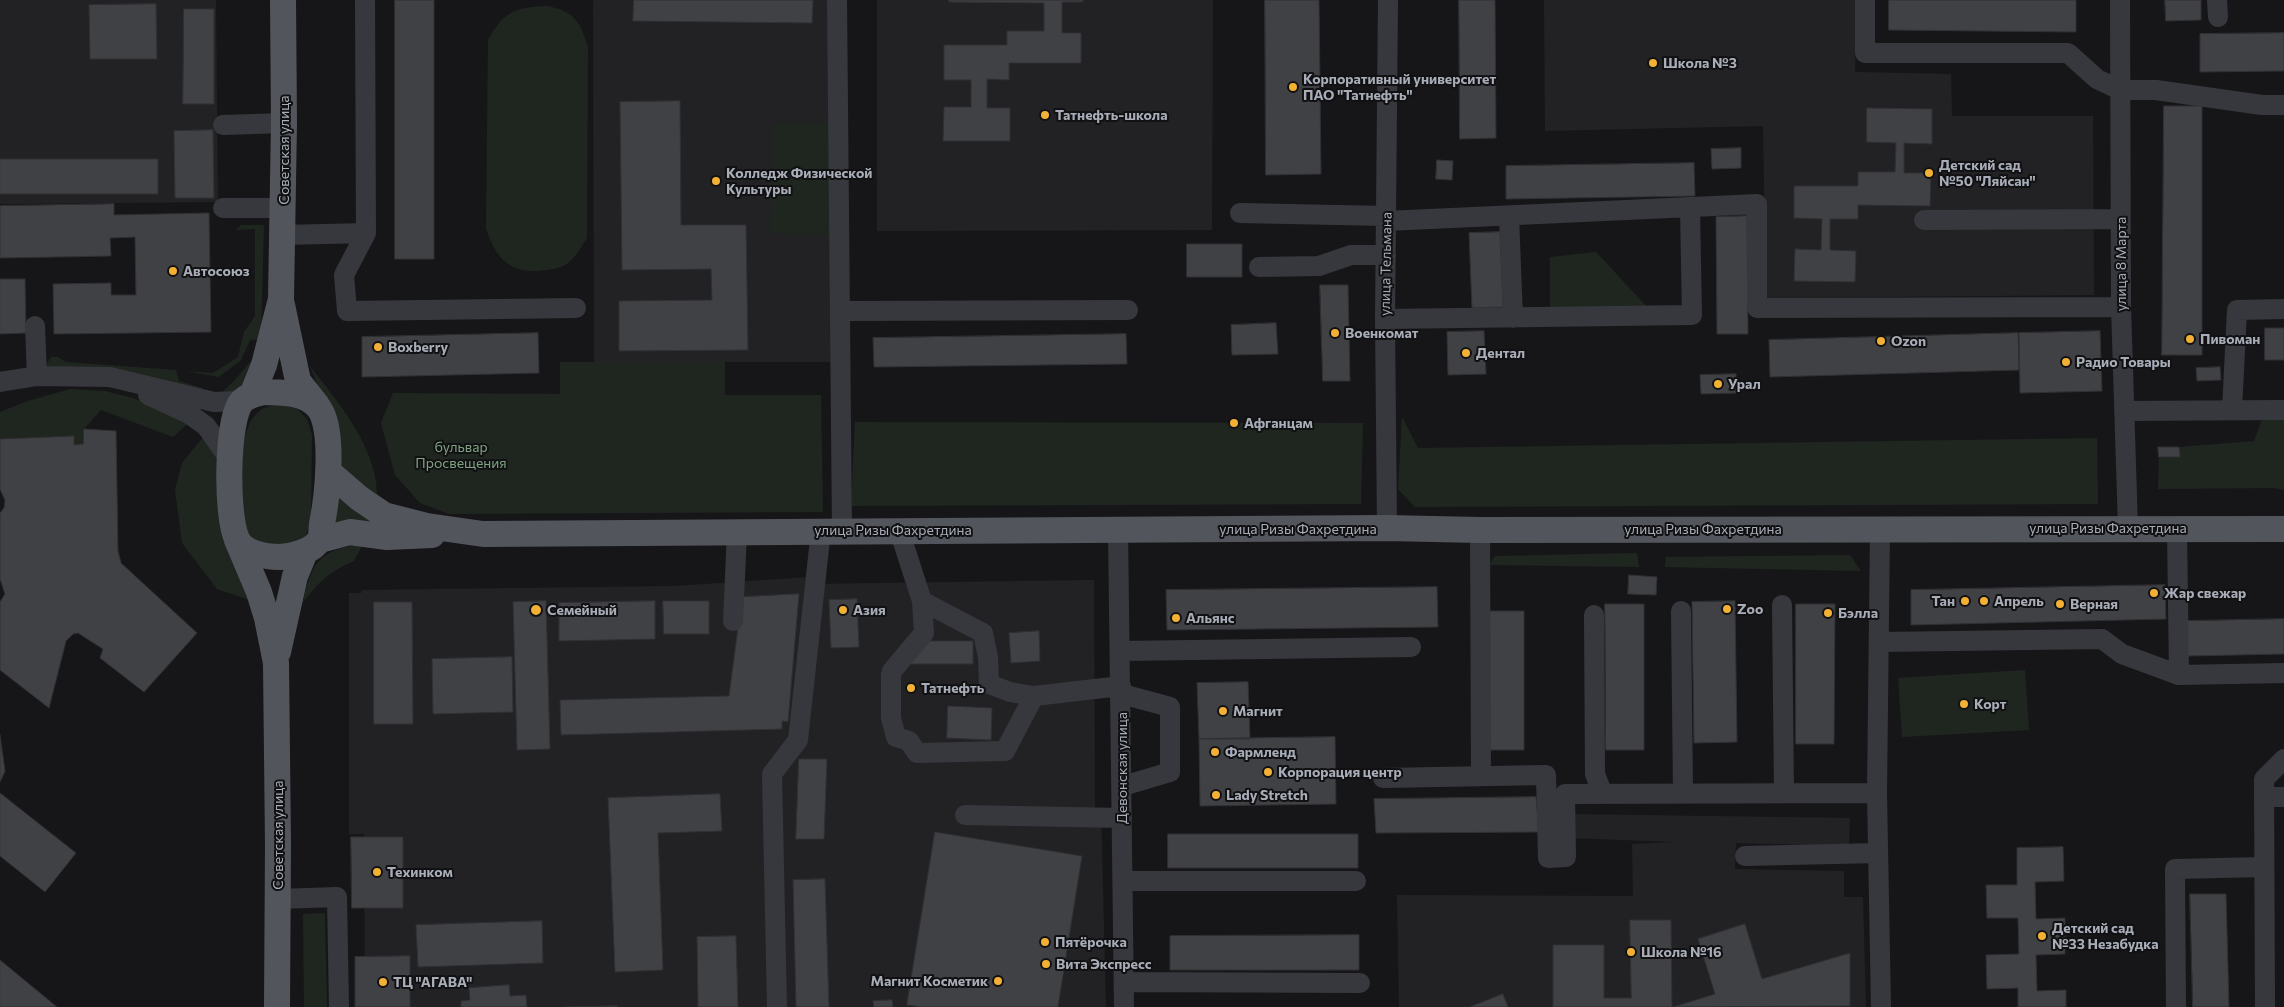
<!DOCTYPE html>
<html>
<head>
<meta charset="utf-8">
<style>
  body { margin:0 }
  canvas { display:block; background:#161618 }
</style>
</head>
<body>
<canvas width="2284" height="1007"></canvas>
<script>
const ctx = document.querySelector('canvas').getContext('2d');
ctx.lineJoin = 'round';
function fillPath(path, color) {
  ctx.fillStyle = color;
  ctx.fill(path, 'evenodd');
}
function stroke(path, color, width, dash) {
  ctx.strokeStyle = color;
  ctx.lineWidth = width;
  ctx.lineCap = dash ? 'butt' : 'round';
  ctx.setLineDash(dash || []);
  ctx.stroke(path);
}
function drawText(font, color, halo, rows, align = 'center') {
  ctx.font = font + ' Commissioner,sans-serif';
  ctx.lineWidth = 4;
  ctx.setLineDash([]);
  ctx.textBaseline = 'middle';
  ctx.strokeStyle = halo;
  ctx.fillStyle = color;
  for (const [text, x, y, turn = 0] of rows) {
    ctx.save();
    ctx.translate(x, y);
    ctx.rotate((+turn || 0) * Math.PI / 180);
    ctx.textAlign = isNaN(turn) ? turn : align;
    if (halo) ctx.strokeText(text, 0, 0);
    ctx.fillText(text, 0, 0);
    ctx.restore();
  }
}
const built = new Path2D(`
  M0 0H216L218 202 0 204Z
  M593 0H837L841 362H594Z
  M877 0H1213L1212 230 877 231Z
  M1544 0H1856L1855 72 1951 74 1952 116H2093L2094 295 1766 298 1763 126 1545 131Z
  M809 577V584L1094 580 1095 808 1101 809 1106 1007H365L364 834H349V593H361L362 590 675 586Z
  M1569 814 1850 818 1849 846 1736 843 1735 869 1844 871V897H1863L1866 1007H1399L1397 895 1633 896 1632 844 1675 842 1569 838Z`);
const green = new Path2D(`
  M548 6C575 12 580 22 588 47L587 238C581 247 575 259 565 265 558 269 546 270 538 271 507 272 495 256 486 228L488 40C504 11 516 7 548 6Z
  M772 123 839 124 840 235 770 233Z
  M241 225H264L261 339 250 340 241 360 219 377 186 371 213 373 238 357 244 332 255 316V229L236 230Z
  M1596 252 1649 309 1550 307V257Z
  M255 356 241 392 219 395 234 381Z
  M51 357H58L66 362 176 370 179 381 202 388 203 395 52 370 46 365Z
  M560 362H725V395H821L823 512 449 514 420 503 395 475 381 423 393 393 560 394Z
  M310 366C340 405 380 450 377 503L349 484 338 460 322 397Z
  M70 389 105 391 133 398 190 422 173 437 101 410 84 429 83 444 74 445 73 436 0 439V412L28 401Z
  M293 405 307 419 312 435 311 518 306 536 297 546 278 551 246 537C243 505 229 416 270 406 277 404 286 405 293 405Z
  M1402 417 1418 448 2097 438 2098 504 1415 507 1398 489Z
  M2284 418V490L2274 488 2158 489 2159 457H2179V447L2254 441 2262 419Z
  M855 422 1363 423 1361 504 851 506Z
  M205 435 221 460 253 601 217 589 182 543 175 490 182 463Z
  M333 491 372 518 370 525 328 530Z
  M363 544 354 561C331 570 318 583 303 602 312 561 320 550 363 544Z
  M1637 553 1639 567 1489 565 1495 556Z
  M1850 555 1861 571 1665 567 1666 557Z
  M2025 670 2029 730 1902 737 1898 678Z
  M325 913 327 1007H304L303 914Z`);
const building = new Path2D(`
  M395 0H434V259H395Z
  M634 0H813L812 23 633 21Z
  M949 0H1083V2H1062V33H1081V63H1009V80L987 79V108H1010V141H943L944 107H971V80H944V45H1007V31H1044V3L949 2Z
  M1265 0H1319L1321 174 1266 175Z
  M1459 0H1495L1496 138 1460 139Z
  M1889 0H2076V32L1889 30Z
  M2165 0H2201V20L2166 21Z
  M156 4 157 59H90L89 5Z
  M184 9H214V104H183Z
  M2284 33V71L2200 72V34Z
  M680 101 681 225H746L748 350 619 351V301L712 300 711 269 622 270 620 102Z
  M2164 106H2202V355H2162Z
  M1867 108 1932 109V144L1904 143V173H1931L1930 206 1858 205V219H1830V250L1856 251 1855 282 1794 281 1795 249 1821 250 1822 219 1794 218V186H1858V172H1895L1896 143 1867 142Z
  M213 130 214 198H175L174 131Z
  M1741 148V168L1712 169 1711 149Z
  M0 159H158V194H0Z
  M1437 160 1453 161 1452 180 1436 179Z
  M1694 163 1695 196 1506 199V166Z
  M114 204V215L209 213 211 332 54 334 53 284 111 283V295H136L135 237 110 238 111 256 0 258V206Z
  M1747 216 1748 334H1717L1716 217Z
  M1500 232 1503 307 1472 308 1469 233Z
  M1187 244H1242V277H1187Z
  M0 279H25L26 333 0 334Z
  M1320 285H1348L1350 381H1323Z
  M1276 323 1278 354 1232 355 1231 325Z
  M2265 328H2284V360H2265Z
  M1484 331 1486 374 1448 375 1447 332Z
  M2100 331 2102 391 2020 393 2019 333Z
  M538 333 539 373 362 377V337Z
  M2018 333 2019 370 1770 377 1769 340Z
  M1126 334 1127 364 874 367 873 338Z
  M2220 367 2221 380 2197 381 2196 368Z
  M1736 374 1737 393 1701 394 1700 375Z
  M84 429 116 431 118 551 121 563 197 633 144 692 100 658 103 649 78 633 73 634 66 641 49 708 0 670V602L5 594 0 579V513L4 508 5 500 0 489V439L74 436V445L83 444Z
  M2158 447H2179L2180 457H2159Z
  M1629 575 1657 577 1656 595 1628 594Z
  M2165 585 2166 619 1911 625V590Z
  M1437 587 1438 627 1167 630 1166 590Z
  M799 594 788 722 782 721V729L561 735 560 700 729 696 742 597Z
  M857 599 859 647 831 648 829 600Z
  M546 601 550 749 517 750 513 602Z
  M655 601V639L559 641V603Z
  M663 601H709V634H664Z
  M1735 601 1737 742 1694 743 1692 602Z
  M374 602H412L413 724H374Z
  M1605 604H1644V750H1606Z
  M1796 604H1835L1834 744H1796Z
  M1490 611H1524V750H1490Z
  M2284 619V654L2187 656 2186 621Z
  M1039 631 1040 661 1011 663 1009 633Z
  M910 641H973V664H910Z
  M512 657 513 712 433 714 432 659Z
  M1248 682 1250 739H1199L1197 683Z
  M948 706 992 708 991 740 947 738Z
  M0 735 5 771 0 782Z
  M1335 737 1336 804 1200 806 1199 739Z
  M799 759H827L824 839H796Z
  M0 793 76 853 45 892 0 856Z
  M720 794 722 831 658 833 663 970 615 972 608 798Z
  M1536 797 1539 832 1376 833 1374 799Z
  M935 832 1082 856 1058 1007H921L907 1005Z
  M1168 834H1358V868H1168Z
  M351 837H403V908H352Z
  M2063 847 2064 881 2035 882 2036 919 2065 918V954L2036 955 2037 991 2066 990V1007H2018V988L1987 989 1986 955 2019 954 2018 918H1987L1986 885H2017V848Z
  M825 879 829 1007H796L793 880Z
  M2190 894H2226L2229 1007H2193Z
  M1630 920H1671L1672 1007H1553V945H1604V998H1631Z
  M542 921 543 963 418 967 416 925Z
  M1745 924 1762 979 1850 953V1006L1673 1007 1715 994 1698 939Z
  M1359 935V970H1170V936Z
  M736 936 738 1007H698L697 937Z
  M410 956V1007H355V957Z
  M0 960 57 1007H0Z
  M509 985 510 996 526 995 527 1007H461V1001L470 1000 469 988Z
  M1503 994 1508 1007H1470Z
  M892 1000 893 1007H874L873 1001Z
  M617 1006V1007H566Z`);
const minor = new Path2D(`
  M365 0 366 233 344 275 347 311 576 308
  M837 0 842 531
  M1865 0V53H2068L2097 79 2120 90H2156L2262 105H2284
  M2120 0 2121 307 2128 528
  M2217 0 2218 17
  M223 125 284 123
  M223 208H283
  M1240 213 1386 216
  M1509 216 1513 318
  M1924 220 2120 219
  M1386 221 1757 204V308L2121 307
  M283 235 366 233
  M1259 267 1319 266 1351 255H1386
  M841 311 1128 310
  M1385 319 1692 315 1690 209
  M35 326 37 376
  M0 382 37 376 110 377 214 402 242 401
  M148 395 189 414 206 426 230 460
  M2232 410 2237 310 2284 309
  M2124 411 2284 410
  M1387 528 1385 319 1388 0
  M2177 528 2179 675
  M1880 529 1877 793 1881 1007
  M899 530 922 601 983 633 988 657 989 684 1010 692 1034 696 1121 686
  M1118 530 1124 1007
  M1480 530 1481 776
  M922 601 924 633 892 671 891 675V718L896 737 909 741 917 753 1005 751 1034 696
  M1782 605 1784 793
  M1681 611 1683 793
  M1594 615 1595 774 1602 792
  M733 621 737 531
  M1880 642 2102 639 2122 654 2179 675 2284 673
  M1121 651 1411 647
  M1122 694 1170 707V772L1123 786
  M1383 778 1546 775 1548 858 1566 857 1565 794 1877 793
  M2264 797H2284
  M965 815 1122 818
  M1745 856 1878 853
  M1123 881H1356
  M278 899 337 897 339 1007
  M1124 982 1360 983
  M777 1007 772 774 798 740 821 530
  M2176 1007 2175 869 2264 867
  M2265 1007 2264 779 2284 759`);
const major = new Path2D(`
  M282 305 298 381 317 405
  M263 392C282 393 302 391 317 406 336 425 327 499 322 524 321 529 322 535 320 539 313 552 292 556 280 557 265 557 243 553 237 539 226 517 226 419 242 401 248 395 256 394 263 392Z
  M252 395 264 365 281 299 284 123 283 0
  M329 472 359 498 384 515 427 526 483 534 1387 528 1480 530 2284 529
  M237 540 259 592 267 618 276 663 278 845 277 1007
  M320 540 350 532 387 537 432 535
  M278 652 295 576 305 552`);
const markers = [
  [1653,63,5,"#f2b134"],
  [1293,87,5,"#f2b134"],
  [1045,115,5,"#f2b134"],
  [1929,173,5,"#f2b134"],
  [716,181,5,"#f2b134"],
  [173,271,5,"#f2b134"],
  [1335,333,5,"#f2b134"],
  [2190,339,5,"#f2b134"],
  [1881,341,5,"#f2b134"],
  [378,347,5,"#f2b134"],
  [1466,353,5,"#f2b134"],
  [2066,362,5,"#f2b134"],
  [1718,384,5,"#f2b134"],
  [1234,423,5,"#f2b134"],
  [2154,593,5,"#f2b134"],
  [1965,601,5,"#f2b134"],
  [1984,601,5,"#f2b134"],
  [2060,604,5,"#f2b134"],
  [1727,609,5,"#f2b134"],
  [536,610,6,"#f2b134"],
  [843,610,5,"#f2b134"],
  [1828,613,5,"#f2b134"],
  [1176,618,5,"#f2b134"],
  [911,688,5,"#f2b134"],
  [1964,704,5,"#f2b134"],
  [1223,711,5,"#f2b134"],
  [1215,752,5,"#f2b134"],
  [1268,772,5,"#f2b134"],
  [1216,795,5,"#f2b134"],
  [377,872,5,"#f2b134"],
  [2042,936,5,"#f2b134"],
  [1045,942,5,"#f2b134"],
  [1631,952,5,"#f2b134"],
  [1046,964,5,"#f2b134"],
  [998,981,5,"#f2b134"],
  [383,982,5,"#f2b134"]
];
const poiNames = [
  ["Школа №3",1663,63],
  ["Корпоративный университет",1303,79],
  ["ПАО \"Татнефть\"",1303,95],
  ["Татнефть-школа",1055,115],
  ["Детский сад",1939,165],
  ["№50 \"Ляйсан\"",1939,181],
  ["Колледж Физической",726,173],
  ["Культуры",726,189],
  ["Автосоюз",183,271],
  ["Военкомат",1345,333],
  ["Пивоман",2200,339],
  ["Ozon",1891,341],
  ["Boxberry",388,347],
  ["Дентал",1476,353],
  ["Радио Товары",2076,362],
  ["Урал",1728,384],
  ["Афганцам",1244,423],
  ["Жар свежар",2164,593],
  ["Тан",1955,601,"right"],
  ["Апрель",1994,601],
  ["Верная",2070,604],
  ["Zoo",1737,609],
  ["Семейный",547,610],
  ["Азия",853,610],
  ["Бэлла",1838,613],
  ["Альянс",1186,618],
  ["Татнефть",921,688],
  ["Корт",1974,704],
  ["Магнит",1233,711],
  ["Фармленд",1225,752],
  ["Корпорация центр",1278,772],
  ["Lady Stretch",1226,795],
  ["Техинком",387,872],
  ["Детский сад",2052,928],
  ["№33 Незабудка",2052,944],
  ["Пятёрочка",1055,942],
  ["Школа №16",1641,952],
  ["Вита Экспресс",1056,964],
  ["Магнит Косметик",988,981,"right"],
  ["ТЦ \"АГАВА\"",393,982]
];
const streetNames = [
  ["Советская улица",284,150,-90],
  ["улица Тельмана",1386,264,-89],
  ["улица 8 Марта",2121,264,-90],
  ["улица Ризы Фахретдина",2108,528],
  ["улица Ризы Фахретдина",1298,529],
  ["улица Ризы Фахретдина",1703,529],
  ["улица Ризы Фахретдина",893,530],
  ["Девонская улица",1122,768,-90],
  ["Советская улица",278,835,-90]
];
const parkNames = [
  ["бульвар",461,447],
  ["Просвещения",461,463]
];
fillPath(built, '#222225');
fillPath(green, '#1e261f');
fillPath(building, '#404145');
stroke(building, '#303034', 1);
stroke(minor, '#37383d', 20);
stroke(major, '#53555c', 26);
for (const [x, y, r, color] of markers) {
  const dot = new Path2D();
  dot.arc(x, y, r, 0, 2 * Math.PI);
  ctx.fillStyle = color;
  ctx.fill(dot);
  stroke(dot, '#111113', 2);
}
drawText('bold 14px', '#a8adb8', '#111113', poiNames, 'left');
drawText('14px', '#a8adb8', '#111113', streetNames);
drawText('14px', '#7fa381', '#111113', parkNames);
</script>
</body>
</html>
